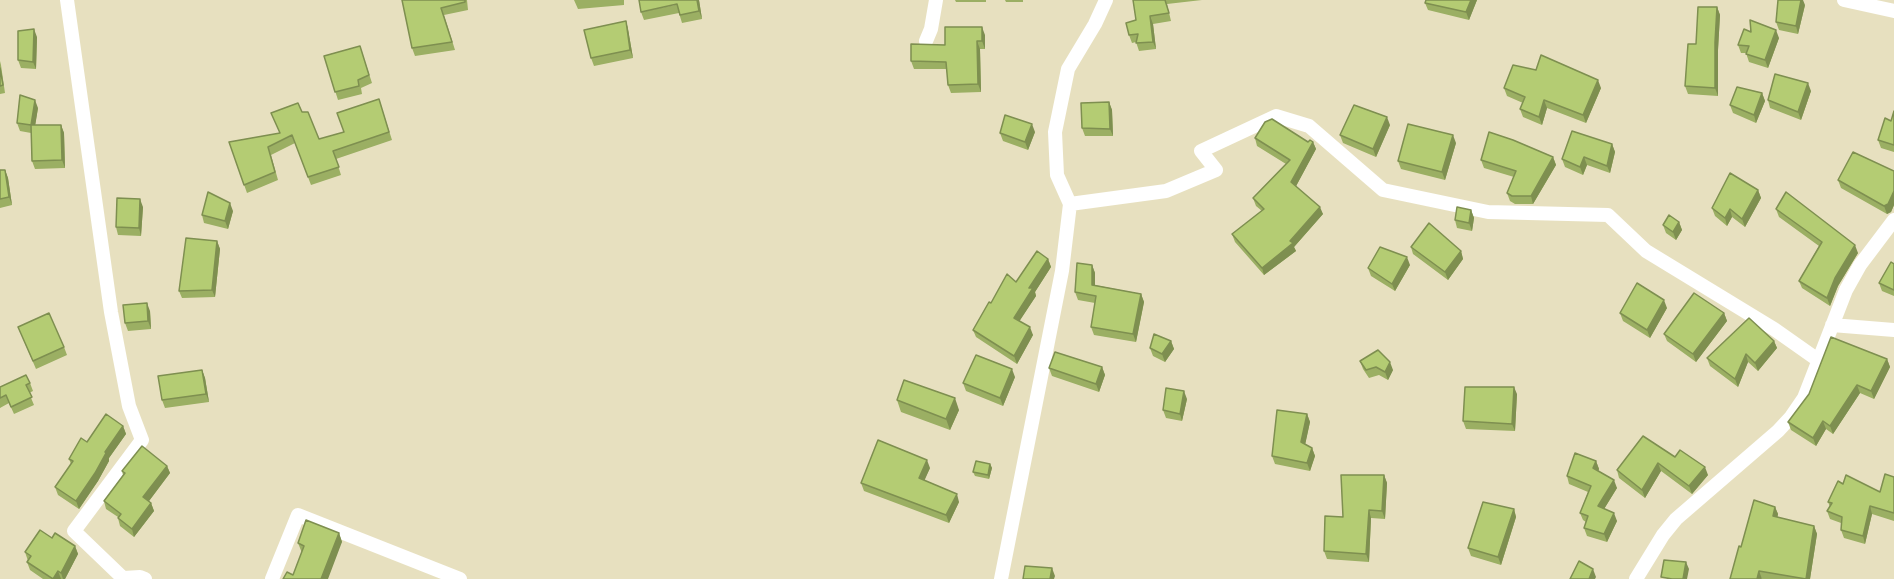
<!DOCTYPE html>
<html>
<head>
<meta charset="utf-8">
<style>
  body { margin:0 }
  canvas { display:block; background:#e7e0bf }
</style>
</head>
<body>
<canvas width="1894" height="579"></canvas>
<script>
const ctx = document.querySelector('canvas').getContext('2d');
ctx.lineJoin = 'round';
function stroke(path, color, width, dash) {
  ctx.strokeStyle = color;
  ctx.lineWidth = width;
  ctx.lineCap = dash ? 'butt' : 'round';
  ctx.setLineDash(dash || []);
  ctx.stroke(path);
}
function fillPath(path, color) {
  ctx.fillStyle = color;
  ctx.fill(path, 'evenodd');
}
const street = new Path2D(`
  M67 0 111 312 129 406 142 440 74 531 124 579
  M1844 0 1894 11
  M926 41 931 29 936 0
  M1070 204 1166 191 1216 170 1201 151 1276 116 1309 126 1383 190 1488 212 1608 215 1646 251 1774 329 1818 360
  M1832 325 1894 330
  M124 578 140 577 145 579
  M272 579 298 515 460 579
  M1001 579 1062 271 1070 204 1057 175 1055 132 1068 69 1095 24 1106 0
  M1636 579 1663 535 1676 519 1778 431 1791 417 1804 398 1846 290 1860 265 1894 220`);
const wall = new Path2D(`
  M402 0H467L468 10 444 15 455 50 415 56 412 48Z
  M574 0H624V5L578 9Z
  M699 0 702 19 682 23 679 13 644 20 641 12Z
  M955 0H986V2H956Z
  M1005 0H1023V2H1006Z
  M1133 0H1202L1167 4 1171 21 1153 24 1156 49 1139 51 1136 42 1132 43 1129 35 1136 20Z
  M1477 0 1469 20 1428 10 1425 3Z
  M1805 5 1798 34 1779 30 1776 22Z
  M1717 7 1720 15 1718 50V96L1688 94 1685 86 1696 44Z
  M626 21 628 29 633 58 594 66 591 58Z
  M1751 32 1779 38 1768 68 1749 62 1746 53H1741L1738 45Z
  M985 35V49H980L981 92 951 93 948 85 947 69H914L911 61 945 45Z
  M37 37 36 69 21 68 18 60Z
  M360 46 372 83 361 88 362 94 338 100 324 56Z
  M0 61 1 65 5 93 0 94Z
  M1504 88H1601L1586 123 1547 108 1542 125 1523 117 1520 109 1523 103 1507 96Z
  M1811 91 1801 120 1770 108 1768 100Z
  M1762 93 1765 101 1756 123 1733 113 1730 105Z
  M379 99 392 140 336 159 341 175 311 185 295 143 271 155 278 180 247 193 229 142 280 133 271 113 319 139 344 132Z
  M1109 102 1112 110 1113 136H1085L1082 128Z
  M38 108 35 125H61L64 133 65 168 35 169 32 161 31 133 20 131 17 123Z
  M1894 111V152L1881 148 1878 140 1891 121Z
  M1390 125 1376 157 1343 143 1340 135Z
  M1035 132 1028 150 1003 141 1000 133Z
  M1255 138 1308 142H1313L1316 149 1296 186 1323 214 1294 247 1296 251 1264 275 1235 242 1232 234 1262 211 1256 206 1253 198 1286 164 1257 146Z
  M1456 143 1445 180 1401 169 1398 161Z
  M1612 144 1615 152 1610 173 1587 165 1583 175 1565 167 1562 159Z
  M1553 157 1556 165 1533 204H1515L1510 201 1507 193 1514 177 1484 168 1481 160Z
  M0 170H5L8 178 12 205 0 208Z
  M1894 171V205L1891 212 1887 214 1841 188 1838 180Z
  M1758 190 1761 198 1745 227 1732 217 1727 226 1715 216 1712 208Z
  M143 207 141 236 118 235 116 227Z
  M1776 209 1858 253 1838 286 1830 306 1802 288 1799 281 1819 246 1779 217Z
  M1471 210 1474 218 1472 231 1457 228 1455 220Z
  M233 211 228 229 204 223 202 215Z
  M1679 222 1682 230 1676 240 1666 233 1663 225Z
  M217 241 220 249 215 297 182 298 179 291Z
  M1411 247 1461 251 1463 259 1448 280 1413 254Z
  M1048 259 1051 267 1035 292 1036 296 1019 321 1033 335 1017 364 976 337 973 330 1016 282Z
  M1894 264V296L1882 291 1879 283Z
  M1092 265 1095 273V285L1141 294 1144 302 1136 342 1094 335 1091 327 1095 303 1078 300 1075 292Z
  M1410 265 1395 291 1371 276 1368 268Z
  M1667 308 1650 338 1623 321 1620 313Z
  M150 311 151 329 128 331 125 323Z
  M1724 313 1727 321 1696 362 1667 341 1664 334Z
  M18 327 64 347 67 355 36 369Z
  M1171 341 1174 349 1165 362 1153 356 1150 348Z
  M1774 341 1777 348 1758 371 1748 362 1738 387 1710 366 1707 358Z
  M1887 359 1890 367 1874 399 1860 393 1833 434 1826 429 1816 446 1791 430 1788 422Z
  M1360 361 1393 370 1388 380 1379 375 1369 378 1363 369Z
  M1102 367 1105 375 1099 392 1052 376 1049 368Z
  M202 370 205 378 209 402 165 408 162 400Z
  M1015 377 1003 406 966 391 963 383Z
  M30 383 33 391 29 393 34 405 14 414 9 403 0 408V387Z
  M1517 394 1515 431 1466 429 1463 421Z
  M1187 399 1182 421 1166 418 1163 410Z
  M897 400 959 410 950 430 901 412Z
  M1307 414 1310 422 1305 444 1312 448 1315 456 1310 471 1275 464 1272 456Z
  M123 426 126 434 109 458V461L98 481 79 509 58 495 55 487 71 464 69 459 87 442Z
  M1675 457 1708 475 1692 494 1661 471 1645 498 1619 478 1617 470Z
  M1596 461 1599 469 1598 471 1617 488 1604 509 1617 521 1607 542 1587 536 1584 528 1586 522 1583 520 1580 513 1588 492 1569 484 1567 476Z
  M990 464 992 468 989 479 975 476 973 472Z
  M167 466 170 473 149 501 151 503 154 511 134 537 120 526 118 518V517L106 509 104 501 123 475 122 471Z
  M930 468 924 480 959 502 949 523 864 491 861 483Z
  M1384 475 1387 483 1385 519 1371 518 1369 562 1327 559 1324 551 1343 517Z
  M1894 477V521L1872 514 1865 544 1844 538 1841 530V523L1830 519 1827 511 1830 507 1828 502 1843 484 1880 492Z
  M1775 507 1778 514 1777 518 1814 526 1817 534 1810 579H1762L1741 547Z
  M1514 509 1516 517 1501 565 1471 556 1468 548Z
  M339 533 342 542 293 575 302 553 298 543Z
  M52 538 75 546 78 554 65 579H43L30 570 27 562 28 561 25 552Z`);
const shadedWall = new Path2D(`
  M697 0H699L702 19 699 11Z
  M1471 0H1477L1469 20 1466 12Z
  M1801 0H1803L1805 5 1798 34 1796 26Z
  M1717 7 1720 15 1718 50V96L1715 88V42Z
  M1150 16 1153 24 1156 49 1153 42Z
  M626 21 628 29 633 58 630 50Z
  M982 27 985 35V49L982 41Z
  M34 29 37 37 36 69 33 62Z
  M1776 30 1779 38 1768 68 1765 60Z
  M977 41 980 49 981 92 978 84Z
  M1598 80 1601 88 1586 123 1583 115Z
  M1808 83 1811 91 1801 120 1798 112Z
  M1762 93 1765 101 1756 123 1754 115Z
  M35 100 38 108 34 133 31 125Z
  M1544 100 1547 108 1542 125 1539 117Z
  M1109 102 1112 110 1113 136 1110 129Z
  M1387 117 1390 125 1376 157 1373 149Z
  M1032 124 1035 132 1028 150 1025 142Z
  M61 125 64 133 65 168 62 160Z
  M1453 135 1456 143 1445 180 1442 172Z
  M1313 142 1316 149 1294 190 1291 182Z
  M1612 144 1615 152 1610 173 1607 166Z
  M1553 157 1556 165 1533 204 1531 196Z
  M1584 157 1587 165 1583 175 1580 167Z
  M5 170 8 178 12 205 9 197Z
  M1758 190 1761 198 1745 227 1742 219Z
  M1894 191V205L1891 212 1887 214 1884 206Z
  M140 199 143 207 141 236 139 228Z
  M230 203 233 211 228 229 225 221Z
  M1320 207 1323 214 1294 247 1296 251 1264 275 1262 268 1290 241Z
  M1730 209 1732 217 1727 226 1725 218Z
  M1471 210 1474 218 1472 231 1469 223Z
  M1679 222 1682 230 1676 240 1673 232Z
  M217 241 220 249 215 297 212 290Z
  M1855 245 1858 253 1838 286 1830 306 1827 298 1835 278Z
  M1461 251 1463 259 1448 280 1445 272Z
  M1407 257 1410 265 1395 291 1392 284Z
  M1048 259 1051 267 1035 292 1036 296 1017 325 1014 318 1029 288Z
  M1092 265 1095 273V293L1092 285Z
  M1141 294 1144 302 1136 342 1133 334Z
  M1664 300 1667 308 1650 338 1647 330Z
  M147 303 150 311 151 329 148 321Z
  M1724 313 1727 321 1696 362 1693 354Z
  M1030 327 1033 335 1017 364 1014 356Z
  M1171 341 1174 349 1165 362 1162 354Z
  M1774 341 1777 348 1758 371 1755 363Z
  M1746 354 1748 362 1738 387 1735 379Z
  M1887 359 1890 367 1874 399 1871 391Z
  M1390 362 1393 370 1388 380 1385 372Z
  M1102 367 1105 375 1099 392 1096 384Z
  M1012 369 1015 377 1003 406 1000 398Z
  M202 370 205 378 209 402 206 394Z
  M1857 385 1860 393 1833 434 1830 426Z
  M1514 387 1517 394 1515 431 1512 424Z
  M1184 391 1187 399 1182 421 1180 414Z
  M955 398 959 410 950 430 946 419Z
  M1307 414 1310 422 1304 450 1301 442Z
  M1823 421 1826 429 1816 446 1813 438Z
  M123 426 126 434 109 458V461L98 481 79 509 76 501 105 452Z
  M1312 448 1315 456 1310 471 1307 463Z
  M927 460 930 468 922 486 919 478Z
  M1596 461 1599 469 1596 476 1593 468Z
  M1658 463 1661 471 1645 498 1642 490Z
  M990 464 992 468 989 479 988 475Z
  M167 466 170 473 146 505 143 497Z
  M1705 467 1708 475 1692 494 1689 486Z
  M1384 475 1387 483 1385 519 1382 511Z
  M1614 480 1617 488 1601 514 1598 506Z
  M957 494 959 502 949 523 946 515Z
  M151 503 154 511 134 537 132 529Z
  M1870 506 1872 514 1865 544 1863 536Z
  M1775 507 1778 514 1776 524 1773 516Z
  M1514 509 1516 517 1501 565 1498 557Z
  M1369 510 1371 518 1369 562 1366 554Z
  M1614 513 1617 521 1607 542 1604 534Z
  M1814 526 1817 534 1810 579H1806Z
  M339 533 342 542 328 579H321Z
  M75 546 78 554 65 579H63L61 573Z
  M1686 562 1689 569 1687 579H1683Z
  M1052 568 1055 576 1054 579H1050Z
  M1593 569 1596 577 1595 579H1589Z
  M58 571 61 579H53Z
  M1759 571 1762 579H1757Z`);
const building = new Path2D(`
  M402 0H465V2L441 8 452 42 412 48Z
  M639 0H697L699 11 680 15 677 4 641 12Z
  M1133 0H1165L1169 13 1150 16 1153 42 1136 43 1138 34 1129 35 1126 23 1136 20Z
  M1426 0H1471L1466 12 1425 3Z
  M1778 0H1801L1796 26 1776 22Z
  M1698 7H1717L1715 42V88L1685 86 1688 44H1696Z
  M1750 20 1776 30 1765 60 1746 54 1749 46 1738 45 1744 29 1751 32Z
  M626 21 630 50 591 58 584 30Z
  M945 27H982V41H977L978 84 948 85 946 62 911 61V44L945 45Z
  M34 29 33 62 18 60V31Z
  M360 46 369 75 358 80 359 86 335 92 324 56Z
  M1541 55 1598 80 1583 115 1544 100 1539 117 1520 109 1525 97 1504 88 1513 65 1536 70Z
  M0 68 3 85 0 86Z
  M1775 74 1808 83 1798 112 1768 100Z
  M1737 87 1762 93 1754 115 1730 105Z
  M20 95 35 100 31 125 17 123Z
  M379 99 389 132 333 151 339 167 308 177 292 135 268 147 275 172 244 185 229 142 280 133 271 113 298 103 302 112H308L319 139 344 132 337 113Z
  M1109 102 1110 129 1082 128 1081 103Z
  M1354 105 1387 117 1373 149 1340 135Z
  M1894 111V145L1878 140 1885 118 1891 121Z
  M1005 115 1032 124 1025 142 1000 133Z
  M1272 119 1308 142 1310 140 1313 142 1291 182 1320 207 1290 241 1293 243 1262 268 1232 234 1264 209 1253 198 1290 160 1255 138 1265 122Z
  M1408 124 1453 135 1442 172 1398 161Z
  M31 125H61L62 160 32 161Z
  M1572 131 1612 144 1607 166 1584 157 1580 167 1562 159Z
  M1489 132 1513 140 1553 157 1531 196H1512L1507 193 1516 171 1481 160Z
  M1853 152 1894 171V191L1888 204 1884 206 1838 180Z
  M0 170H5L9 197 0 199Z
  M1730 173 1758 190 1742 219 1730 209 1725 218 1712 208Z
  M208 192 230 203 225 221 202 215Z
  M1786 192 1855 245 1835 278 1827 298 1799 281 1822 242 1776 209Z
  M117 198 140 199 139 228 116 227Z
  M1457 207 1471 210 1469 223 1455 220Z
  M1669 215 1679 222 1673 232 1663 225Z
  M1429 223 1461 251 1445 272 1411 247Z
  M186 238 217 241 212 290 179 291Z
  M1380 247 1407 257 1392 284 1368 268Z
  M1037 251 1048 259 1029 288H1033L1014 318 1030 327 1014 356 973 330 989 302 991 303 1007 274 1016 282Z
  M1891 262 1894 264V290L1879 283Z
  M1077 263 1092 265V285L1141 294 1133 334 1091 327 1096 296 1075 292Z
  M1637 283 1664 300 1647 330 1620 313Z
  M1694 293 1724 313 1693 354 1664 334Z
  M147 303 148 321 125 323 123 305Z
  M49 313 64 347 33 361 18 327Z
  M1749 318 1774 341 1755 363 1746 354 1735 379 1707 358Z
  M1154 334 1171 341 1162 354 1150 348Z
  M1831 337 1887 359 1871 391 1857 385 1830 426 1823 421 1813 438 1788 422 1809 394Z
  M1378 350 1390 362 1385 372 1376 367 1366 370 1360 361Z
  M1055 352 1102 367 1096 384 1049 368Z
  M976 355 1012 369 1000 398 963 383Z
  M202 370 206 394 162 400 158 376Z
  M26 375 30 383 26 385 32 397 11 407 6 395 0 398V387Z
  M904 380 955 398 946 419 897 400Z
  M1465 387H1514L1512 424 1463 421Z
  M1166 388 1184 391 1180 414 1163 410Z
  M1277 410 1307 414 1301 442 1312 448 1307 463 1272 456Z
  M106 414 123 426 105 452 106 453 95 473 76 501 55 487 73 461 69 459 81 438 87 442Z
  M1643 436 1675 457 1680 450 1705 467 1689 486 1658 463 1642 490 1617 470Z
  M878 440 927 460 919 478 957 494 946 515 861 483Z
  M142 446 167 466 143 497 151 503 132 529 118 518 121 514 104 501 125 473 122 471Z
  M1575 453 1596 461 1593 468 1614 480 1598 506 1614 513 1604 534 1584 528 1588 516 1580 513 1591 486 1567 476Z
  M976 461 990 464 988 475 973 472Z
  M1885 474 1894 477V513L1870 506 1863 536 1841 530 1842 517 1827 511 1832 503 1828 502 1838 481 1843 484 1846 475 1880 492Z
  M1341 475H1384L1382 511 1369 510 1366 554 1324 551 1325 516 1343 517Z
  M1754 500 1775 507 1773 516 1814 526 1806 579 1759 571 1757 579H1730L1739 546 1741 547Z
  M1483 502 1514 509 1498 557 1468 548Z
  M306 520 339 533 321 579H283L287 572 293 575 304 546 298 543Z
  M40 530 52 538 55 533 75 546 61 573 58 571 53 579 27 562 31 556 25 552Z
  M1664 560 1686 562 1683 579H1672L1661 577Z
  M1579 561 1593 569 1589 579H1570Z
  M1025 566 1052 568 1050 579H1023Z`);
stroke(street, '#fff', 14);
fillPath(wall, '#9baf63');
fillPath(shadedWall, '#7e8f50');
fillPath(building, '#b4cc73');
stroke(building, '#7e8f50', 1.5);
</script>
</body>
</html>
